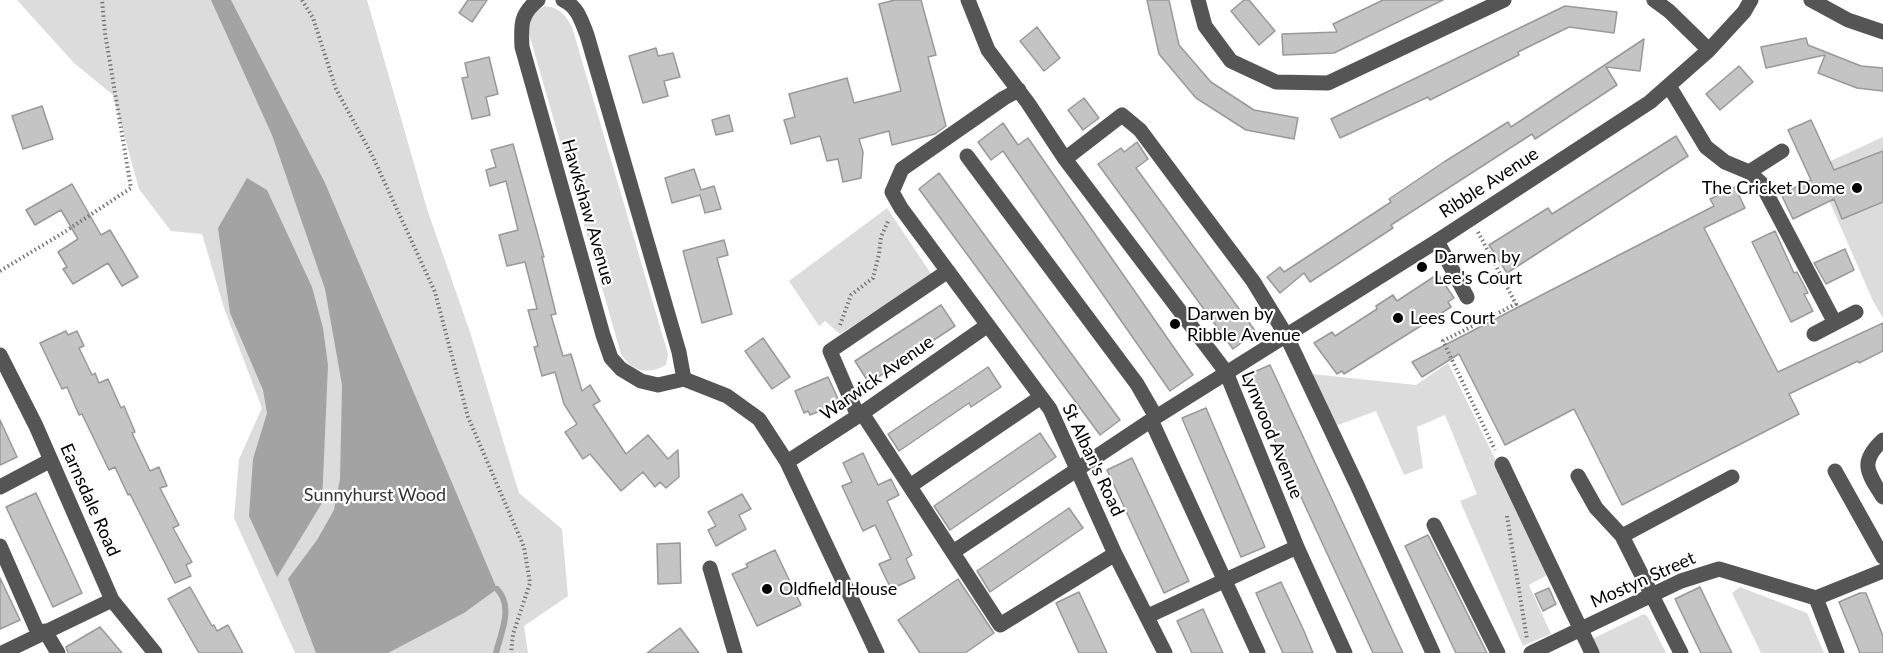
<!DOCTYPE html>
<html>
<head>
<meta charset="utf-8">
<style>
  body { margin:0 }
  canvas { display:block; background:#fff }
</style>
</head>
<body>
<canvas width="1883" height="653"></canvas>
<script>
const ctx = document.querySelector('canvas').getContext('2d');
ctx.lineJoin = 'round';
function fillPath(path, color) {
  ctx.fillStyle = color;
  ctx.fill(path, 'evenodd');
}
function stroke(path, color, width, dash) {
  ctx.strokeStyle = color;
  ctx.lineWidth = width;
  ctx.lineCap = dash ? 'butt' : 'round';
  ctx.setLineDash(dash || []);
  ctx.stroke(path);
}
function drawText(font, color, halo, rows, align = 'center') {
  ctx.font = font + ' Lato,sans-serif';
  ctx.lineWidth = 4.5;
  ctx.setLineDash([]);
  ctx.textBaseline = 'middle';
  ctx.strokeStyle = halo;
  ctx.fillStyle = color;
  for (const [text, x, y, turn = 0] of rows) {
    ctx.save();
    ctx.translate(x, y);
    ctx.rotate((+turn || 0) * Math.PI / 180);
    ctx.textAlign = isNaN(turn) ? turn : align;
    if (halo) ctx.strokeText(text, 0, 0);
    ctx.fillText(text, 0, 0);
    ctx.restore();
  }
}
const green = new Path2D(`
  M17 0H367L427 209 471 335 519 493 562 529 568 596 524 626 528 653H295L234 518 239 459 262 408 224 308 202 234 171 231 139 189 113 95 74 63Z
  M545 6C560 8 565 14 572 27L668 354 666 365C648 375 632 372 621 354L528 30 530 14Z
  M1883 137V318L1873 301 1815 168Z
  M887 208 932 275 840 334 825 321 819 326 789 281Z
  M1448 363 1551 573 1529 585 1551 634 1523 646 1460 501 1477 494 1445 415 1417 427 1423 468 1404 475 1376 411 1335 426 1312 374 1416 385Z
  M1740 587 1807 613 1824 653H1761L1732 593Z
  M1644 614 1648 617 1666 653H1599L1592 639Z`);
const water = new Path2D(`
  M211 0H231L325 183 497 589 464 613 388 653H316L288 579 317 540 334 510 340 479 342 385 325 289 272 135Z
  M247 178 267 190 312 287 323 328 328 365 322 503 277 577 249 516 253 459 267 413 263 390 230 313 218 228Z`);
const stream = new Path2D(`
  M496 653C501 632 514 607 497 589`);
const building = new Path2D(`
  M468 0H487L472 22 459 13Z
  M895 0H921L936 55 928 57 946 126 935 134 892 145 889 131 859 139 863 152 861 178 843 182 838 159 827 161 820 136 791 144 784 120 795 117 789 94 847 78 854 103 901 91 879 4Z
  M1147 0H1169L1179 45 1211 82 1254 110 1298 118 1294 139 1246 130 1196 98 1159 54Z
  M1244 0H1249L1275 31 1259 45 1231 11Z
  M1383 0H1443L1334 53 1283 55 1282 34 1337 32 1333 24Z
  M1565 6 1617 12 1614 33 1569 27 1518 52 1519 55 1430 100 1428 97 1340 138 1331 119Z
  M1037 27 1060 58 1044 71 1020 41Z
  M1806 38 1808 45 1861 66 1883 68V91L1857 88 1818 73 1825 55 1766 68 1761 47Z
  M1644 39 1640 71 1606 67 1617 85 1535 139 1532 134 1391 225 1393 228 1310 282 1304 273 1280 293 1267 277 1280 267 1284 272 1391 202 1389 199 1444 162 1508 122 1511 127Z
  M656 48 658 56 673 53 680 77 664 81 668 96 643 103 629 56Z
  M489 57 498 94 486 97 490 115 472 119 462 78 468 77 465 63Z
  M1739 66 1753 82 1720 110 1706 94Z
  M1084 98 1099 118 1083 130 1068 110Z
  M42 106 53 139 23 149 12 116Z
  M729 115 733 131 716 135 712 120Z
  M1811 120 1834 170 1883 151V202L1842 219 1834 199 1793 219 1781 194 1811 180 1788 130Z
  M1003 123 1018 145 1028 138 1193 375 1170 391 1003 151 991 160 978 142Z
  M1676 136 1688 156 1507 273 1489 245 1548 208 1552 214Z
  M1137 142 1148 159 1136 168 1256 332 1233 349 1098 164 1121 148 1124 152Z
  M513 144 544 257H542L556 314 551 315 563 356 571 354 582 391 590 385 600 401 593 405 626 454 648 435 668 459 678 450 679 477 666 488 660 482 655 487 643 472 621 491 590 454 583 459 565 432 577 424 564 404 555 372 542 376 534 347 538 346 528 310 537 309 525 262 507 266 499 235 518 230 506 181 490 186 486 170 496 167 491 150Z
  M694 169 701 190 714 186 721 209 705 213 700 195 672 203 665 178Z
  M939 173 1120 420 1100 435 919 189Z
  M72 184 101 235 110 230 138 277 122 286 108 263 73 284 63 269 67 267 58 252 78 239 61 210 35 225 26 210Z
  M1735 187 1745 208 1704 228 1778 372 1883 323V351L1859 363 1858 361 1789 394 1799 414 1622 505 1574 409 1505 445 1459 354 1422 377 1412 362 1714 206 1710 199Z
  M1775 231 1794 273 1797 272 1808 293 1804 294 1813 311 1791 322 1752 242Z
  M724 240 728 255 717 258 732 314 702 323 683 251Z
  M1845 249 1854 270 1826 284 1814 263Z
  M1438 274 1454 298 1448 302 1451 307 1344 374 1342 371 1337 374 1314 343 1332 332 1335 336 1377 309 1376 306 1393 295 1397 301Z
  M941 305 955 326 869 383 855 361Z
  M66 331 68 335 77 331 84 346 79 348 92 375 95 373 99 383 108 379 121 408 124 406 135 432 132 433 150 471 159 467 167 486 160 488 179 525 173 528 192 562 186 565 191 576 175 583 130 494 128 495 115 467 109 470 82 414 79 415 67 387 62 389 40 343Z
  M763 338 790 377 772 389 745 351Z
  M1270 365 1395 636 1403 653H1373L1319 536 1245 376Z
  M988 367 1001 387 971 407 969 403 899 451 888 434Z
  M828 377 840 403 810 415 808 411 804 413 795 391Z
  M1206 408 1265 547 1241 557 1182 418Z
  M0 420 17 457 0 465Z
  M1040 433 1056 457 950 530 934 506Z
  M863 453 878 485 891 479 899 495 887 501 912 555 906 559 915 578 891 589 879 564 891 559 875 525 863 531 842 486 852 482 843 463Z
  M1132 458 1189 581 1164 593 1107 470Z
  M36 493 82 593 53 607 6 507Z
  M742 494 751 509 739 515 746 529 716 546 708 530 716 526 708 512Z
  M1069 508 1083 528 990 592 977 571Z
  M1428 535 1487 653H1456L1405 546Z
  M680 543 681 583 658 584 657 544Z
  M775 550 801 605 757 626 732 574 748 567 746 564Z
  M0 578 20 620 0 629Z
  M958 579 994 633 965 653H920L898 620Z
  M1281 582 1304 631 1313 653H1283L1267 618 1256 593Z
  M190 587 212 626 214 625 217 631 228 625 243 653H199L168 599Z
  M1700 587 1718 625 1732 653H1701L1687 624 1675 599Z
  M1549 588 1556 604 1543 611 1535 594Z
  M1079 592 1098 633 1107 653H1079L1056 603Z
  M1860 593H1866L1883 636V653H1860L1849 626 1839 602Z
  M1203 609 1223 653H1192L1177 621Z
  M100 627 122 653H68L66 647Z
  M680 628 699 653H647Z`);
const path = new Path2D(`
  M302 0 313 18 336 89 372 155 435 292 468 417 524 547 530 583 513 634 511 653
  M1478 232 1516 304 1443 341 1495 450
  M0 271 63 233 131 188 105 33 102 0
  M840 325 851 295 873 278 879 254 881 237 889 219
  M1507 516 1527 639`);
const minor = new Path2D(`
  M538 0C520 14 521 26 522 47L603 335 611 358 621 369 641 381 658 385 684 379 727 396 759 419 787 462 877 653
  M563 0C578 7 581 20 587 35L679 352 684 379
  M968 0 988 50 1028 103 1065 159 1226 372 1297 547 1345 653
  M1198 0 1205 26 1231 61 1276 82 1328 83 1504 0
  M1654 0 1669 11 1709 50
  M1811 0 1848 20 1883 32
  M1669 86 1706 147 1725 162 1749 172 1761 183 1835 323
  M1019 90 1004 98 902 169 892 192 901 208 1050 409 1115 554 1165 653
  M967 156 1137 384 1156 417
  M1065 159 1122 115 1140 130 1193 201 1253 281 1286 335 1357 485 1433 653
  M1749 172 1782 151
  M1437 241 1467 297
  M1814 334 1856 312
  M0 355 36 426 112 600 155 653
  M862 413 1000 625 1115 554
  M858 416 830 351 948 271
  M1151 420 1258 653
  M1883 440C1859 462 1867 472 1883 497
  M787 462 858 416 988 325
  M1502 464 1592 653
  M1835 471 1883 557
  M1578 476 1596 508 1622 536 1681 653
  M910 486 1041 397
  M0 487 51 460
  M1434 525 1498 653
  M1622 536 1732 477
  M0 546 39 635
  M953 552 1156 417 1437 241 1650 102 1709 50 1744 12 1751 0
  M710 568 735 653
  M1816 598 1837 653
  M1148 616 1297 547
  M45 631 58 653
  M2 653 112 600
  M1531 653 1681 581 1719 569 1816 598 1883 571`);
const markers = [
  [1857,188,6,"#000"],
  [1422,267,6,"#000"],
  [1398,318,6,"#000"],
  [1175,324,6,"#000"],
  [767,589,6,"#000"]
];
const streetNames = [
  ["Ribble Avenue",1489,183,-33],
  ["Hawkshaw Avenue",588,212,74],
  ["Warwick Avenue",877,378,-35],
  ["Lynwood Avenue",1272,435,68],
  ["St Alban's Road",1093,460,65],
  ["Earnsdale Road",90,500,66],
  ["Mostyn Street",1643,580,-24]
];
const poiNames = [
  ["The Cricket Dome",1845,188,"right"],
  ["Darwen by",1434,257],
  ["Lee's Court",1434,278],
  ["Darwen by",1187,314],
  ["Ribble Avenue",1187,335],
  ["Lees Court",1410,318],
  ["Oldfield House",779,589]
];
const parkNames = [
  ["Sunnyhurst Wood",375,495]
];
fillPath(green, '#dcdcdc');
fillPath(water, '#a3a3a3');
stroke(stream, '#a3a3a3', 6);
fillPath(building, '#c4c4c4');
stroke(building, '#999', 1.5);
stroke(path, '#777', 4, [1.5, 3]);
stroke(minor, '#555', 15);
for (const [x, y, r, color] of markers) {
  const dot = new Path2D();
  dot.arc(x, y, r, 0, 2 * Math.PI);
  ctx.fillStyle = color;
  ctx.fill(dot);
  stroke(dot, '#fff', 2);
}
drawText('18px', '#000', '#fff', streetNames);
drawText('18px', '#000', '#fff', poiNames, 'left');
drawText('18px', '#333', '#fff', parkNames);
</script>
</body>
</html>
